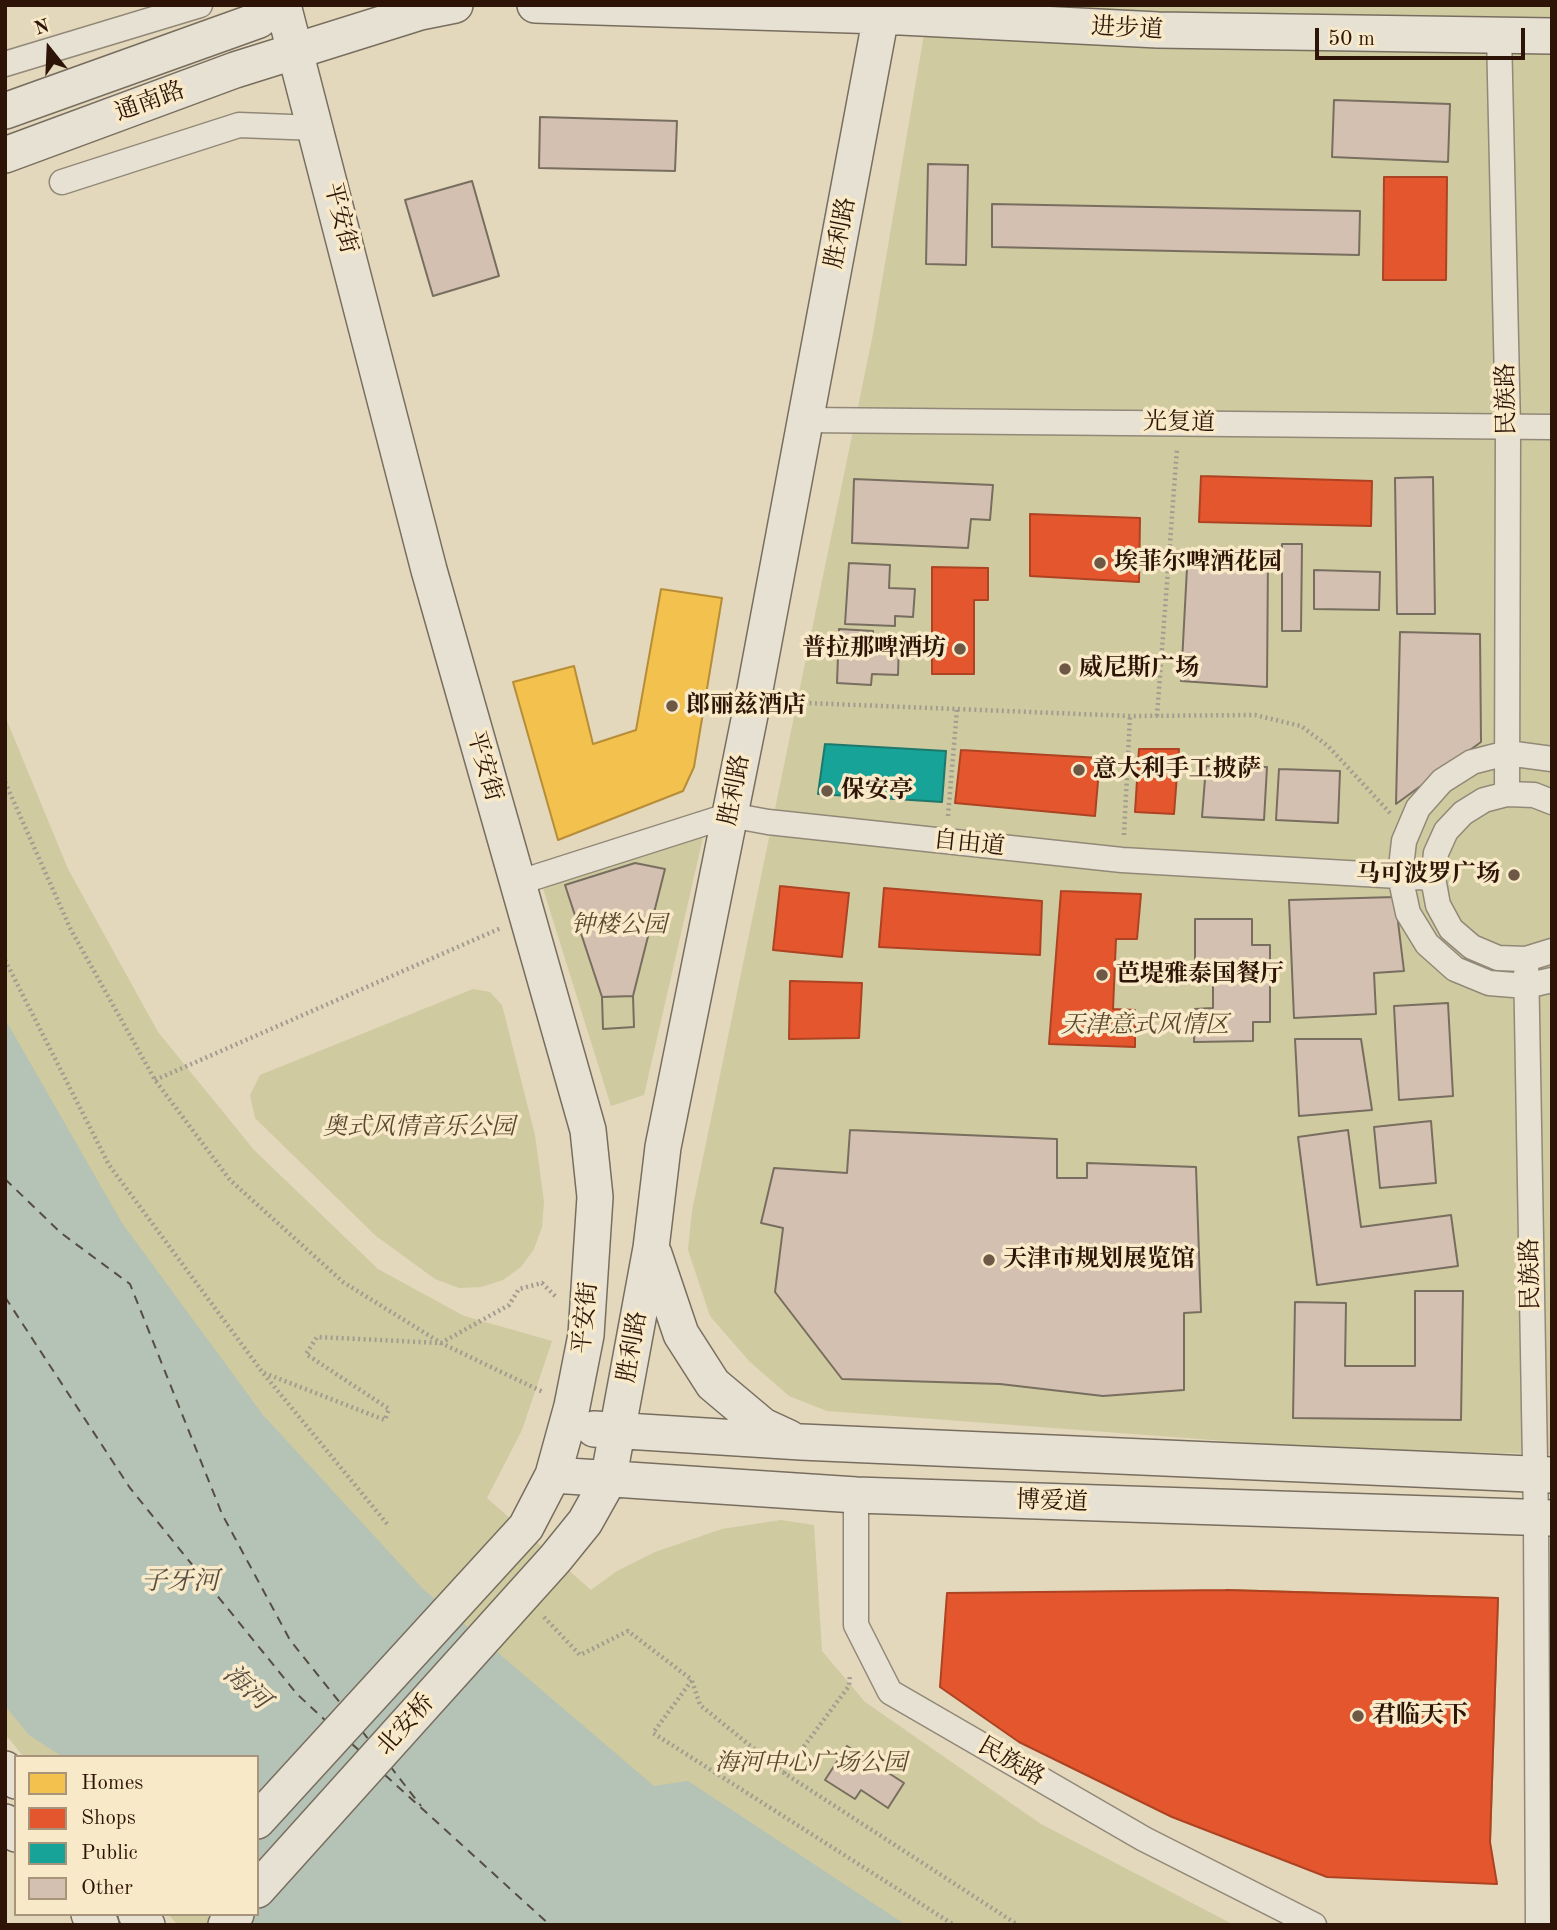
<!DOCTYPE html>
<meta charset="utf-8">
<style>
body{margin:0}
#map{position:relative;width:1557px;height:1930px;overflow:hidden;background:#e3d7bc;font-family:"Old Standard TT",serif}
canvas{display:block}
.frame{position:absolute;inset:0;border:7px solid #2e1406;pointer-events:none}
.legend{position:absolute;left:14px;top:1755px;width:245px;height:161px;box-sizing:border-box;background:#f8e9c8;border:2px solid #a7947a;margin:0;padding:9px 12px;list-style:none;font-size:21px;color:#2e1406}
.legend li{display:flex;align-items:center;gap:14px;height:35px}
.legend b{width:35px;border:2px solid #a7947a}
.north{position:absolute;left:14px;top:14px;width:70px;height:70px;-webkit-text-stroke:5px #f8e9c8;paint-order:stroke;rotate:342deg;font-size:19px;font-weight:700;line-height:28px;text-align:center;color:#2e1406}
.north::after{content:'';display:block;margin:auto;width:24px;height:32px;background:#2e1406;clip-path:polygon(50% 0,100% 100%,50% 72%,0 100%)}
.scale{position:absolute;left:1315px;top:28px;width:210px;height:32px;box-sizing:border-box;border:4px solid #2e1406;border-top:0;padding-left:9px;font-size:21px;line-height:24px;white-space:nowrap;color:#2e1406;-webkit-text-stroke:5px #f8e9c8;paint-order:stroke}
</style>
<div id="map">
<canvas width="1557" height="1930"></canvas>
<div class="frame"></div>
<ul class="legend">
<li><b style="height:19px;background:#f2c14e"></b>Homes</li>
<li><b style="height:19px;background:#e4572e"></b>Shops</li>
<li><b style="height:19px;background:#17a398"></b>Public</li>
<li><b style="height:19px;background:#d3c0b0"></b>Other</li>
</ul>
<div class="north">N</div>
<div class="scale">50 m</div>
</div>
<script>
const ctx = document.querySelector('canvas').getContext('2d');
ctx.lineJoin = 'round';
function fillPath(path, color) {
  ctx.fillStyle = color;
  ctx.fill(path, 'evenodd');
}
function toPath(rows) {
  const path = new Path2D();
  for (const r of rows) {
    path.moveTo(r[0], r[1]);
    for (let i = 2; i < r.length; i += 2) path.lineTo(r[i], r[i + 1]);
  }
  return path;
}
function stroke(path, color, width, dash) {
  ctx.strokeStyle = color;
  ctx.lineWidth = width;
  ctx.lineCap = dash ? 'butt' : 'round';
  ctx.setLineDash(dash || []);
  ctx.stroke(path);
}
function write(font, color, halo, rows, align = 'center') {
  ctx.font = font + ' "Old Standard TT","Noto Serif SC",serif';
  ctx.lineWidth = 7;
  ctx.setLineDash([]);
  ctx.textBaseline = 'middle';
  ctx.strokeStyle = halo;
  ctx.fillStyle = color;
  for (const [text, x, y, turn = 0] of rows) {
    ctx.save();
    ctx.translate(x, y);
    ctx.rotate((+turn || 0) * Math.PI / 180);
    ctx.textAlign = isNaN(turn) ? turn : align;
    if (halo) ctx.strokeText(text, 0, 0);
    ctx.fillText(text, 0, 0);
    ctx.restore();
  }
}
fillPath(toPath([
 [929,5,1552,5,1552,1454,1333,1449,827,1411,789,1396,749,1361,710,1316,688,1250,692,1211,873,334],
 [5,716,68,869,158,1032,254,1150,378,1269,464,1316,552,1341,522,1430,487,1498,591,1590,617,1571,655,1552,722,1529,781,1520,814,1525,822,1651,865,1702,1041,1824,1234,1925,178,1925,168,1914,257,1914,257,1757,24,1757,5,1734],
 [704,833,644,1095,611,1106,542,885],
 [473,989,490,992,502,1005,535,1135,544,1202,542,1227,534,1249,521,1267,503,1280,481,1287,459,1288,435,1279,376,1236,255,1118,250,1095,260,1075]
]), '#cfca9f');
fillPath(toPath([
 [5,1019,122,1223,263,1415,422,1588,654,1786,688,1781,906,1925,244,1925,233,1914,257,1914,257,1757,63,1757,29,1735,5,1706]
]), '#b5c2b6');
const homes = toPath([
 [661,589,722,598,694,767,683,791,558,840,513,682,574,666,593,744,636,730,661,589],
 [1226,1590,1498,1598,1490,1842,1218,1834,1226,1590]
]);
fillPath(homes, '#f2c14e');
stroke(homes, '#b78d38', 2);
const shops = toPath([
 [1384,177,1447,177,1446,280,1383,280,1384,177],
 [1201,476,1372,481,1371,526,1199,522,1201,476],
 [1030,514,1140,518,1139,582,1030,576,1030,514],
 [932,567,988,568,988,600,974,600,974,674,932,674,932,567],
 [1139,749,1179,749,1174,814,1135,812,1139,749],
 [961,750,1100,758,1095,816,955,803,961,750],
 [780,886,849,893,842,957,773,950,780,886],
 [884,888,1042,901,1040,955,879,947,884,888],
 [1061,891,1141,894,1137,939,1116,939,1113,1009,1135,1010,1135,1047,1049,1044,1061,891],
 [790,981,862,983,859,1038,789,1039,790,981],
 [1226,1590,1498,1598,1490,1842,1497,1884,1327,1877,1172,1817,1019,1742,940,1687,947,1593,1226,1590]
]);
fillPath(shops, '#e4572e');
stroke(shops, '#ad4322', 2);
const public = toPath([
 [825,744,946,751,942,802,818,794,825,744]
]);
fillPath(public, '#17a398');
stroke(public, '#1e786c', 2);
stroke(toPath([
 [5,1179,61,1233,130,1284,222,1514,290,1640,341,1704],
 [5,1297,130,1488,297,1694,327,1722],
 [362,1731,369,1740],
 [352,1744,361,1752],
 [390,1766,421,1806],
 [385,1775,550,1925]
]), '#564e43', 2, [9, 7]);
const building = toPath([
 [1334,100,1450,104,1448,162,1332,157,1334,100],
 [540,117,677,121,675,171,539,168,540,117],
 [928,164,968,165,966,265,926,264,928,164],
 [472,181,499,276,433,296,405,200,472,181],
 [992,204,1360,211,1359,255,992,247,992,204],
 [1433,477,1435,614,1397,614,1395,478,1433,477],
 [854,479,993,485,990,520,971,519,968,548,852,543,854,479],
 [1282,544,1302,544,1301,631,1282,631,1282,544],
 [1188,549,1268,553,1267,687,1181,681,1188,549],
 [849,563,890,565,889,588,915,589,913,617,895,616,895,626,845,624,849,563],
 [1314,570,1380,572,1379,610,1314,609,1314,570],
 [839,629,873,631,873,641,899,642,898,675,872,674,871,685,837,683,839,629],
 [1400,632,1480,634,1481,742,1396,804,1400,632],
 [1206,766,1267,767,1264,820,1202,817,1206,766],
 [1279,769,1340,771,1338,823,1276,820,1279,769],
 [635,863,665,869,633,996,634,1027,603,1029,602,997,565,885,635,863],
 [1395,897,1404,971,1374,973,1376,1014,1294,1018,1289,900,1395,897],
 [1195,919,1252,919,1252,945,1270,945,1270,1022,1253,1022,1253,1041,1194,1042,1195,1009,1213,1008,1213,966,1195,966,1195,919],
 [633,996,634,1027,603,1029,602,997,633,996],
 [1448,1003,1453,1096,1399,1100,1394,1006,1448,1003],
 [1295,1039,1361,1039,1372,1110,1299,1116,1295,1039],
 [1431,1121,1436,1183,1380,1188,1374,1127,1431,1121],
 [850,1130,1057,1139,1057,1178,1087,1178,1087,1163,1196,1167,1201,1312,1184,1313,1184,1390,1103,1396,1000,1384,842,1379,775,1292,783,1228,761,1223,774,1168,847,1173,850,1130],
 [1348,1130,1361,1227,1451,1215,1458,1266,1317,1285,1298,1137,1348,1130],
 [1415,1291,1463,1291,1461,1420,1293,1418,1295,1302,1346,1303,1345,1366,1415,1366,1415,1291],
 [847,1746,904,1783,888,1808,861,1790,855,1799,825,1780,847,1746]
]);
fillPath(building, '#d3c0b0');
stroke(building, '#786e5f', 2);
const street = toPath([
 [1499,34,1508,427,1507,794],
 [5,64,200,5],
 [62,182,239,125,317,128],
 [806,420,1552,427],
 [1552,759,1507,753,1472,762,1442,781,1418,808,1404,841,1400,876,1408,913,1427,944,1455,969,1489,983,1526,986,1552,980],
 [1552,802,1534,795,1507,794,1484,800,1463,813,1446,831,1436,853,1433,878,1438,905,1451,929,1472,947,1498,958,1526,959,1552,951],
 [517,883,730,815,768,822,1122,860,1433,878],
 [1526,959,1536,1519,1538,1925],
 [856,1495,856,1625,890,1692,1144,1839,1314,1925]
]);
const secondary = toPath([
 [535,5,881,16,1158,30,1552,36],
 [5,111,259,20,275,5],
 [5,155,235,70,420,12,455,5],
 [654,1254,681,1334,713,1384,763,1426,789,1438],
 [594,1429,801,1442,1552,1475],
 [553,1475,856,1495,1552,1518],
 [5,1769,16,1781],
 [257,1821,526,1527,553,1475,572,1406,586,1335,595,1197,588,1130,429,570,283,5],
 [5,1822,16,1834],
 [257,1890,555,1559,585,1522,608,1481,651,1248,663,1147,753,700,883,5],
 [89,1914,101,1925],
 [136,1914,147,1925],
 [226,1925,236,1914]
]);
stroke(street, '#928877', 27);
stroke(secondary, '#786e5f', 38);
stroke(toPath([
 [782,702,1130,716,1255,715,1301,726,1328,746,1390,813],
 [1157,716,1177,449],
 [5,782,71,930,155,1080,230,1180,343,1282,441,1343,543,1392],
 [948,816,957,709],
 [1124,835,1130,716],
 [5,960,109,1165,263,1373,388,1525],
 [155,1080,501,928],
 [264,1373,385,1420,389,1409,306,1354,317,1337,441,1343,509,1305,519,1289,542,1283,556,1297],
 [544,1617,580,1655,628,1631,692,1680,653,1733,954,1925],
 [692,1681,700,1705,784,1773,1018,1925],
 [784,1773,849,1686,850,1674]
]), '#a39c91', 4.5, [2, 3.5]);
stroke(street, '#e7e1d4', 24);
stroke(secondary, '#e7e1d4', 35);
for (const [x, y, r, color] of [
 [1100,563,7,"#6d5846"],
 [960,649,7,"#6d5846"],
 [1065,669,7,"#6d5846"],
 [672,706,7,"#6d5846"],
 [1079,770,7,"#6d5846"],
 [827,791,7,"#6d5846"],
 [1514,875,7,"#6d5846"],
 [1102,975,7,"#6d5846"],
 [989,1260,7,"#6d5846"],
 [1358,1716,7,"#6d5846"]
]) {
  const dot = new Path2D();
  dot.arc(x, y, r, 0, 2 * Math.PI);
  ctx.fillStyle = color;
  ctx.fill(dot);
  stroke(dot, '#f8e9c8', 2.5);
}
write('24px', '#2e1406', '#f8e9c8', [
 ["进步道",1127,29,3],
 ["通南路",150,102,-20],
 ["平安街",340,218,76],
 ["胜利路",841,233,-79],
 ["民族路",1507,399,-91],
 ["光复道",1179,423,1],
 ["平安街",484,766,74],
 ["胜利路",735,790,-79],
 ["自由道",969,844,6],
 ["民族路",1531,1274,-91],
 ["平安街",586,1318,-84],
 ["胜利路",633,1347,-80],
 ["博爱道",1052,1502,2],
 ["北安桥",406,1725,-48],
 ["民族路",1011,1762,30]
]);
write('bold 24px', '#2e1406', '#f8e9c8', [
 ["埃菲尔啤酒花园",1114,563],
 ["普拉那啤酒坊",946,649,"right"],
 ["威尼斯广场",1079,669],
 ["郎丽兹酒店",686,706],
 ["意大利手工披萨",1093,770],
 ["保安亭",841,791],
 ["马可波罗广场",1500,875,"right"],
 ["芭堤雅泰国餐厅",1116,975],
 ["天津市规划展览馆",1003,1260],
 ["君临天下",1372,1716]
], 'left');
write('italic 24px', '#59482d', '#f8e9c8', [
 ["钟楼公园",619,926],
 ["天津意式风情区",1145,1026],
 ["奥式风情音乐公园",419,1128],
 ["海河中心广场公园",811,1764]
]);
write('italic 26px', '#564e43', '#f8e9c8', [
 ["子牙河",180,1582],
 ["海河",246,1688,42]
]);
</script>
